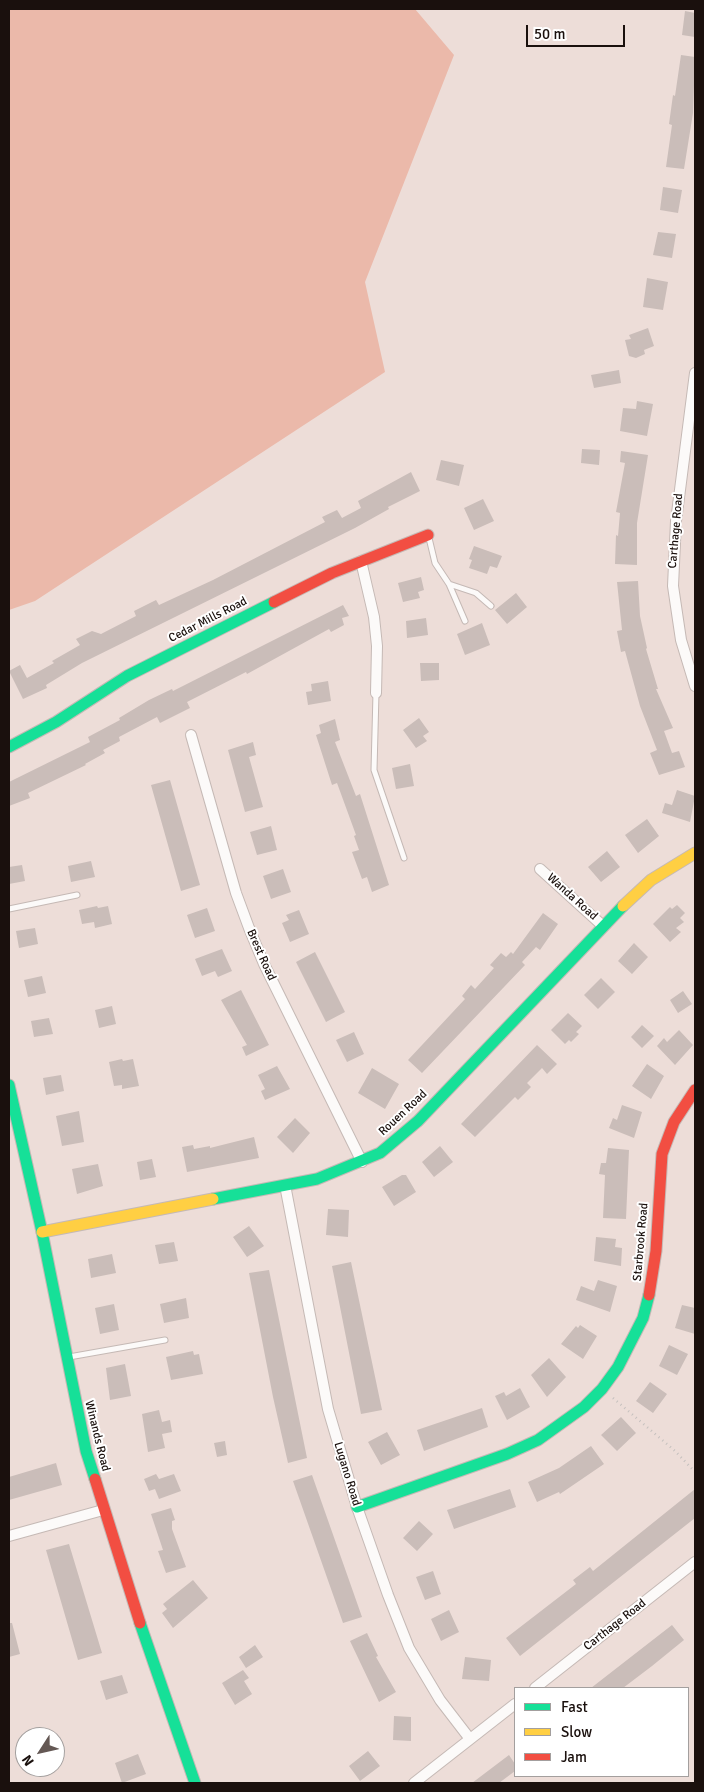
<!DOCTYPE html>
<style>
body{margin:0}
#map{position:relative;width:704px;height:1792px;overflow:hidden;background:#edddd8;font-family:Signika,sans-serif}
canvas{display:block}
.frame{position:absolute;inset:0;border:10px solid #1a100d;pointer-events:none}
.legend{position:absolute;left:514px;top:1687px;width:175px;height:90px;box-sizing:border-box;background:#fff;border:1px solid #a39f9e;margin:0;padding:6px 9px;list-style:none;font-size:15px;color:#1a100d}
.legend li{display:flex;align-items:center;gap:10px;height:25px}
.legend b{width:25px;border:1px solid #a39f9e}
.north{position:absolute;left:15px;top:1727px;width:50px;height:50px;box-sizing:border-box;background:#fff;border:1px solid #a39f9e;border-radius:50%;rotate:235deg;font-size:14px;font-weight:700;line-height:20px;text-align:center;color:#1a100d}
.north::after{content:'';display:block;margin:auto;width:18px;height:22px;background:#645854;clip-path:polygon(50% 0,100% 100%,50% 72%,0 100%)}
.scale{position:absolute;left:526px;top:25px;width:99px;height:22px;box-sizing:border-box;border:2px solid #1a100d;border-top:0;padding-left:6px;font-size:15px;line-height:18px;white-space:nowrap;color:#1a100d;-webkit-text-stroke:4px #fff;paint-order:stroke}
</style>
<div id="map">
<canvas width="704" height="1792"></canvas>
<div class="frame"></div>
<ul class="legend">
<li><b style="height:6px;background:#16e098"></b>Fast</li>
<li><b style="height:6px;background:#ffcf43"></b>Slow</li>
<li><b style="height:6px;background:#f24e42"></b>Jam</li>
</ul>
<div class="north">N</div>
<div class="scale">50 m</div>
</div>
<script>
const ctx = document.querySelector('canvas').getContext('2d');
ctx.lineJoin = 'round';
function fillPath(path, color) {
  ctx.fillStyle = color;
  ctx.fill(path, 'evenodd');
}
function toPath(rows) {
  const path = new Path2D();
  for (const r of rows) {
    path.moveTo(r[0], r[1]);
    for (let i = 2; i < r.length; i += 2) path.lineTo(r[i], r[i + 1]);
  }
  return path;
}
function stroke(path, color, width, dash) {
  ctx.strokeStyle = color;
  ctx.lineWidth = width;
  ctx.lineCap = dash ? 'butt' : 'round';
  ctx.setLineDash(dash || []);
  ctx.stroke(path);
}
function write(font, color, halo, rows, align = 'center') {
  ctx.font = font + ' Signika,sans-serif';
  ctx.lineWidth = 4;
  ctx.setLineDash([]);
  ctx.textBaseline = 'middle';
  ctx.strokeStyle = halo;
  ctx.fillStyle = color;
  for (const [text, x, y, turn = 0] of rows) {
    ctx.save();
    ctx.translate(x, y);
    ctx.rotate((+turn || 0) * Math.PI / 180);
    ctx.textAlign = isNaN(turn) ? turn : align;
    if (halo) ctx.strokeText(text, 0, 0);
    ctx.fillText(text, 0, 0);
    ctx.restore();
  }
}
fillPath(toPath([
 [9,9,415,9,454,55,365,282,385,372,35,601,9,610]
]), '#ebb9aa');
fillPath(toPath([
 [685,11,695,13,695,37,682,35],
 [681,55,695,57,693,113,684,169,666,167,672,125,669,124,673,95,675,96],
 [663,187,682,190,678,213,660,210],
 [658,232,676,234,672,258,653,255],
 [647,278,668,282,663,310,643,307],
 [648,328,654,346,644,350,645,354,636,358,629,356,625,340,631,339,629,335],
 [619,370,621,383,594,388,591,375],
 [637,401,653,404,647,436,620,431,623,408,636,409],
 [582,449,600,450,599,465,581,463],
 [621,451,648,455,637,523,637,565,615,564,616,535,618,536,620,513,616,512,625,463,620,462],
 [441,460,464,465,459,486,436,480],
 [411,472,420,491,388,507,389,509,355,528,82,663,46,685,47,688,23,699,9,671,20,665,27,678,54,663,52,661,80,645,76,639,92,631,101,634,136,616,134,611,156,600,159,605,213,580,325,522,322,517,337,510,342,518,361,508,358,501],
 [483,499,494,521,474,530,464,508],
 [474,546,502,556,497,568,490,566,487,574,469,568,472,560,469,559],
 [421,577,424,590,418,592,420,598,403,602,398,583],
 [638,581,640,616,647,648,646,649,658,689,656,689,673,728,664,731,672,753,679,751,685,767,659,775,650,753,657,750,640,706,625,651,621,652,617,631,622,630,617,582],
 [516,593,527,607,507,624,495,610],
 [343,605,349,616,342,618,344,625,331,632,329,629,247,674,246,672,187,702,190,708,160,723,157,717,119,737,120,741,103,750,105,753,85,764,86,765,28,793,30,798,9,806,9,782,90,742,88,737,120,720,119,718,149,700,172,689,173,691],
 [426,618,428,635,407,638,406,621],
 [482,623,490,645,465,655,457,634],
 [420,663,439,663,439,680,421,681],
 [328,681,331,701,308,705,306,692,312,691,311,684],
 [419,718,429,732,423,736,427,741,416,748,403,730],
 [335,719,340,740,335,742,356,796,360,794,389,885,372,892,367,877,362,879,352,852,359,850,354,836,356,835,337,783,332,785,316,735,321,733,319,725],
 [253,742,256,755,249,757,263,807,245,812,228,750],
 [410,764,414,786,396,789,392,768],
 [170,780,200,885,181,891,151,785],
 [677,790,695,796,690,822,662,813,665,803,672,805],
 [647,819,659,836,638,853,625,835],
 [271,826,277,850,257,855,250,832],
 [607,851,620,867,601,882,588,867],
 [91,861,95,877,71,882,68,866],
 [22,865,25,881,9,884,9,867],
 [283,869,291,892,271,899,263,876],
 [677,905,685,913,680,918,684,922,676,928,681,932,670,942,653,924,670,907,672,909],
 [97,906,98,908,108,906,112,924,95,928,94,922,82,924,79,910],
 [207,908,215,931,195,938,187,915],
 [299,910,309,934,290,942,282,923,289,920,286,915],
 [543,913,558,924,540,950,536,947,522,962,525,965,422,1073,408,1060,465,999,462,996,471,985,475,989,494,968,490,965,501,953,506,957,511,952,513,954],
 [35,928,38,944,19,948,16,931],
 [634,943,648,957,632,974,618,961],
 [222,949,232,971,218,977,215,971,202,976,195,959],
 [315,952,345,1012,326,1022,296,962],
 [42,976,46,993,28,997,24,980],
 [601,978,615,992,598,1009,584,995],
 [241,990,269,1045,246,1056,242,1047,247,1045,221,1000],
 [683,991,692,1004,678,1013,670,1000],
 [112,1006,116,1024,99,1028,95,1010],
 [568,1013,582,1026,576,1032,579,1034,571,1042,569,1040,565,1044,551,1030],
 [49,1018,53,1034,34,1037,31,1021],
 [642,1025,654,1036,642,1048,631,1037],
 [679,1030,693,1045,675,1065,657,1046,664,1038,667,1042],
 [354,1032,364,1054,347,1062,336,1040],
 [537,1045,557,1064,547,1074,542,1068,527,1083,531,1087,518,1100,515,1097,475,1137,461,1124],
 [122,1059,123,1061,133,1059,139,1086,122,1089,122,1085,114,1086,109,1062],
 [647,1064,664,1076,651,1099,632,1086],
 [277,1066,290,1089,265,1100,261,1091,265,1089,258,1075],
 [372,1068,399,1084,385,1109,358,1093],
 [61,1075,64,1091,46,1095,43,1078],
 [622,1105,642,1112,634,1138,609,1128,613,1118,617,1120],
 [79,1111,84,1142,62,1146,56,1116],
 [295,1118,310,1133,293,1153,277,1137],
 [254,1137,259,1158,187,1172,182,1147,193,1145,194,1149,210,1146,210,1148],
 [440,1146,453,1162,434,1177,422,1162],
 [608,1148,629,1150,626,1219,603,1218,605,1175,599,1174,601,1163,606,1163],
 [152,1159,156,1177,140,1180,137,1162],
 [98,1164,103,1186,77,1194,72,1169],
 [402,1175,406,1175,416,1192,394,1206,382,1187],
 [328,1209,349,1210,348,1237,326,1235],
 [249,1226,264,1246,247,1257,233,1237],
 [596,1237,616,1239,615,1247,622,1248,621,1266,594,1261],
 [174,1242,178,1261,159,1264,155,1245],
 [112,1254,116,1273,91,1278,88,1259],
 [351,1262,382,1410,361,1414,332,1266],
 [269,1270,307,1458,288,1463,273,1397,249,1273],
 [598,1280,617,1286,610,1312,576,1300,581,1286,594,1291],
 [186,1298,189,1318,164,1323,160,1304],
 [114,1304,119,1330,100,1334,95,1308],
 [682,1305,695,1308,695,1334,675,1328],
 [580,1325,597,1336,583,1359,561,1344,576,1326,578,1328],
 [669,1345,688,1354,677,1375,659,1366],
 [193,1351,194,1355,199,1354,203,1374,171,1380,166,1357],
 [549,1358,566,1377,547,1397,531,1375],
 [125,1364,131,1396,110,1400,106,1368],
 [650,1382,667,1394,653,1413,636,1401],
 [520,1388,530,1407,507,1420,495,1396,504,1392,506,1396],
 [482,1408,488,1427,424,1451,417,1430],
 [159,1410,162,1422,170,1420,172,1432,162,1434,165,1448,148,1452,142,1414],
 [621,1417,636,1433,617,1451,601,1435],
 [387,1432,400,1455,381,1465,368,1442],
 [225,1441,227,1455,217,1457,214,1443],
 [591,1446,604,1464,560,1494,559,1492,537,1502,528,1482,559,1468],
 [56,1463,62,1485,9,1500,9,1477],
 [156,1474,159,1479,174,1474,181,1491,159,1499,155,1489,149,1491,144,1479],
 [312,1475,362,1617,343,1623,293,1481],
 [510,1489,516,1507,454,1529,447,1510],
 [695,1489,695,1518,520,1656,506,1638,576,1584,573,1580,590,1567,593,1571],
 [171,1508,175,1520,172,1521,172,1529,186,1567,166,1573,158,1551,163,1550,151,1514],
 [419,1521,433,1534,417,1551,403,1538],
 [69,1544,102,1653,78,1660,46,1550],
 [433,1571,441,1594,425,1600,416,1577],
 [193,1580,208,1598,173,1628,162,1613,167,1609,163,1604],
 [449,1610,459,1632,441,1641,431,1619],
 [9,1623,12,1623,20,1654,9,1657],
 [672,1625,684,1640,652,1666,623,1688,591,1688],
 [367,1633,378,1656,376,1657,396,1692,379,1702,350,1641],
 [255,1645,263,1657,246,1668,239,1657],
 [465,1657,491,1660,489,1681,462,1679],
 [243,1670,249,1678,244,1681,252,1694,235,1705,222,1683],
 [122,1675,128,1693,106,1700,100,1681],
 [394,1716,411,1717,411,1741,393,1740],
 [368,1751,380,1766,360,1781,349,1766],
 [138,1754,146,1774,122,1783,115,1763],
 [509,1755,515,1764,515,1771,499,1783,472,1783]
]), '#cabdb9');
const lane = toPath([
 [429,538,435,563,449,584,476,593,491,606],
 [449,584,465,621],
 [376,693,374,770,404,858],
 [9,909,77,895],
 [69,1357,165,1340]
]);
const street = toPath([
 [695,373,676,521,673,586,681,640,695,686],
 [361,561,374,617,377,646,376,693],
 [191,735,236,893,249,928,264,964,362,1162],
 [540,869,603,926],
 [285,1185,328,1409,357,1507,388,1595,409,1648,440,1700,470,1739],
 [9,1536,103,1510],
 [535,1688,695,1562],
 [414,1783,515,1704]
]);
const fast = toPath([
 [9,747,56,722,127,676,274,602],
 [9,1085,42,1232,86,1451,95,1479],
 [213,1199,317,1179,380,1153,418,1121,623,906],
 [357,1507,507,1454,538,1440,584,1407,602,1389,618,1367,643,1318,649,1295],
 [140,1623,195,1783]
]);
const slow = toPath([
 [623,906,651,880,695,853],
 [42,1232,213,1199]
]);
const jam = toPath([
 [274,602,332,573,428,535],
 [649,1295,656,1251,662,1154,674,1122,695,1090],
 [95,1479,140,1623]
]);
stroke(lane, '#c5b9b5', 7);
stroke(street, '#c5b9b5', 12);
stroke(fast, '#c5b9b5', 13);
stroke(slow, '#c5b9b5', 13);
stroke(jam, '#c5b9b5', 13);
stroke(toPath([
 [613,1398,675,1451,695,1472]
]), '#c5c0be', 2.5, [1, 4]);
stroke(lane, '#fcfaf9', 5);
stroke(street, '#fcfaf9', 10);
stroke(fast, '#16e098', 11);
stroke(slow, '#ffcf43', 11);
stroke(jam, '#f24e42', 11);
write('12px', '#1a100d', '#fff', [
 ["Carthage Road",676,531,-85],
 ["Cedar Mills Road",208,620,-27],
 ["Wanda Road",572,897,42],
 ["Brest Road",261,955,66],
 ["Rouen Road",403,1113,-43],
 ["Starbrook Road",641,1242,-85],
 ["Winands Road",97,1436,76],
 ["Lugano Road",347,1474,73],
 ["Carthage Road",615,1625,-38]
]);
</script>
